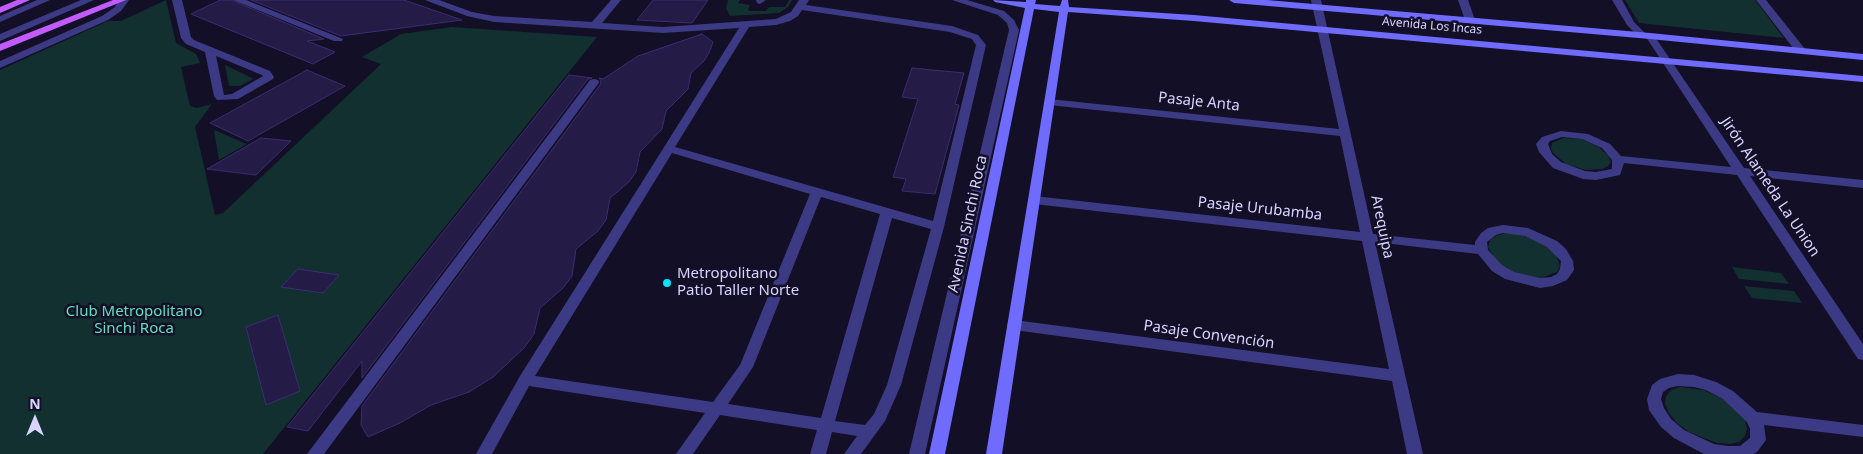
<!DOCTYPE html>
<meta charset="utf-8">
<style>
body{margin:0}
#map{position:relative;width:1863px;height:454px;overflow:hidden;background:#130f26;font-family:"Noto Sans",sans-serif}
canvas{display:block}
.north{position:absolute;left:10px;top:394px;width:50px;height:50px;-webkit-text-stroke:4px #130f26;paint-order:stroke;rotate:0deg;font-size:14px;font-weight:700;line-height:20px;text-align:center;color:#d9d4ff}
.north::after{content:'';display:block;margin:auto;width:18px;height:22px;background:#d9d4ff;clip-path:polygon(50% 0,100% 100%,50% 72%,0 100%)}
</style>
<div id="map">
<canvas width="1863" height="454"></canvas>
<div class="north">N</div>
</div>
<script>
const ctx = document.querySelector('canvas').getContext('2d');
ctx.lineJoin = 'round';
function fillPath(path, color) {
  ctx.fillStyle = color;
  ctx.fill(path, 'evenodd');
}
function toPath(rows) {
  const path = new Path2D();
  for (const r of rows) {
    path.moveTo(r[0], r[1]);
    for (let i = 2; i < r.length; i += 2) path.lineTo(r[i], r[i + 1]);
  }
  return path;
}
function stroke(path, color, width, dash) {
  ctx.strokeStyle = color;
  ctx.lineWidth = width;
  ctx.lineCap = dash ? 'butt' : 'round';
  ctx.setLineDash(dash || []);
  ctx.stroke(path);
}
function write(font, color, halo, rows, align = 'center') {
  ctx.font = font + ' "Noto Sans",sans-serif';
  ctx.lineWidth = 5;
  ctx.setLineDash([]);
  ctx.textBaseline = 'middle';
  ctx.strokeStyle = halo;
  ctx.fillStyle = color;
  for (const [text, x, y, turn = 0] of rows) {
    ctx.save();
    ctx.translate(x, y);
    ctx.rotate((+turn || 0) * Math.PI / 180);
    ctx.textAlign = isNaN(turn) ? turn : align;
    if (halo) ctx.strokeText(text, 0, 0);
    ctx.fillText(text, 0, 0);
    ctx.restore();
  }
}
fillPath(toPath([
 [166,0,176,43,196,54,200,63,181,67,190,106,197,108,212,104,195,127,215,215,223,213,381,64,362,57,401,34,452,27,597,37,263,454,0,454,0,70,108,21,121,21],
 [728,0,740,0,738,3,750,5,748,9,749,11,766,11,769,7,785,7,789,0,792,0,788,7,779,13,730,16,726,8],
 [1625,0,1755,0,1784,38,1639,23],
 [225,65,252,78,253,79,240,86,229,86],
 [214,130,247,144,219,160],
 [1563,138,1581,139,1599,147,1609,157,1611,162,1608,166,1603,169,1586,170,1566,164,1553,153,1551,148,1552,143],
 [1505,233,1515,233,1537,240,1555,252,1560,266,1557,272,1541,278,1530,277,1517,274,1497,262,1488,247,1490,240,1496,236],
 [1732,267,1781,273,1789,284,1739,279],
 [1744,286,1794,291,1802,303,1752,298],
 [1680,387,1704,390,1729,402,1745,420,1747,429,1745,436,1739,442,1730,444,1717,443,1689,432,1677,423,1669,413,1665,404,1666,396,1671,390]
]), '#12302f');
const building = toPath([
 [220,0,231,0,324,39,307,41,335,52,313,64,191,14,220,0],
 [251,0,404,0,462,20,341,36,251,0],
 [653,0,708,0,692,23,637,20,653,0],
 [702,34,713,42,709,53,704,61,691,73,688,89,666,111,662,129,640,152,636,172,629,182,610,198,606,220,598,231,576,249,572,276,563,288,540,308,534,334,524,348,493,377,469,392,431,405,400,423,368,437,361,425,362,406,600,85,601,81,599,78,603,79,638,56,702,34],
 [912,68,964,73,955,104,959,105,935,194,902,191,906,179,893,177,918,99,902,97,912,68],
 [307,70,345,86,248,141,210,123,307,70],
 [569,75,592,78,588,79,362,378,362,361,308,431,287,427,569,75],
 [261,138,291,141,256,175,207,169,261,138],
 [298,269,339,275,323,293,281,287,298,269],
 [278,315,300,391,266,405,246,327,278,315]
]);
fillPath(building, '#241b47');
stroke(building, '#3b2d73', 1);
fillPath(toPath([
 [37,0,50,0,0,22,0,16,37,0],
 [81,0,94,0,0,41,0,34,81,0],
 [172,0,182,0,191,37,194,40,270,71,274,77,273,79,238,99,217,100,214,96,205,52,186,44,181,38,172,0],
 [216,56,262,75,263,76,232,94,224,95,216,56],
 [233,0,246,0,343,39,342,41,334,41,233,0],
 [425,0,439,0,472,12,494,16,592,22,611,0,621,0,602,23,663,27,776,19,791,12,799,0,809,0,806,5,952,26,978,35,986,45,944,227,901,385,885,421,861,454,844,454,857,436,832,432,826,454,810,454,817,430,720,415,693,454,676,454,705,413,529,386,492,454,476,454,520,376,739,28,663,33,494,22,467,16,425,0],
 [802,10,950,32,972,39,976,45,933,221,675,147,749,27,776,25,790,21,798,16,802,10],
 [672,153,810,194,740,365,713,402,535,376,672,153],
 [821,197,880,214,821,418,728,404,753,367,821,197],
 [892,218,931,229,887,385,874,414,865,425,835,421,892,218],
 [756,0,766,0,760,4,757,3,756,0],
 [952,0,967,0,1004,11,1014,20,1019,30,925,454,909,454,1009,30,1007,23,998,15,952,0],
 [594,79,598,80,599,82,598,84,324,454,307,454,590,80,594,79]
]), '#3d3a85');
fillPath(toPath([
 [119,0,129,0,121,11,108,20,0,68,0,61,102,16,115,7,119,0],
 [1311,0,1321,0,1373,234,1475,245,1475,242,1481,233,1488,228,1503,225,1528,228,1557,241,1566,249,1573,261,1574,270,1567,280,1553,286,1540,288,1505,279,1492,271,1478,254,1375,242,1423,454,1407,454,1392,381,1014,330,1009,329,1007,325,1009,321,1014,320,1389,369,1362,241,1034,204,1028,200,1034,196,1360,232,1340,136,1049,105,1044,102,1049,99,1339,129,1311,0],
 [1503,233,1525,236,1547,247,1561,261,1560,269,1557,274,1551,277,1540,278,1514,272,1502,265,1488,250,1487,242,1496,235,1503,233],
 [1458,0,1468,0,1475,20,1473,22,1470,23,1465,20,1458,0],
 [1612,0,1622,0,1634,22,1646,34,1653,34,1744,168,1863,180,1863,188,1750,176,1863,344,1863,360,1858,359,1737,175,1624,163,1620,175,1596,180,1583,179,1553,168,1539,152,1536,144,1542,137,1561,131,1588,134,1610,144,1621,156,1731,167,1646,37,1639,37,1627,25,1612,0],
 [1562,137,1582,139,1602,148,1612,160,1612,169,1596,172,1585,171,1561,162,1552,154,1548,144,1550,141,1562,137],
 [1756,0,1766,0,1805,49,1805,53,1797,53,1756,0],
 [1678,374,1694,375,1716,382,1733,391,1757,412,1863,425,1863,437,1764,425,1766,440,1757,452,1753,454,1704,454,1674,438,1661,427,1649,410,1647,399,1652,385,1660,379,1678,374],
 [1678,386,1694,387,1706,390,1723,399,1747,422,1750,429,1750,438,1740,446,1728,446,1714,444,1684,430,1671,419,1664,408,1661,399,1663,392,1669,388,1678,386]
]), '#3d3a85');
fillPath(toPath([
 [993,0,1026,2,1026,0,1036,0,1035,4,1060,6,1062,0,1068,0,1069,7,1194,15,1863,76,1863,82,1194,21,1068,12,1002,454,986,454,1059,12,1034,9,945,454,929,454,1025,8,995,2,993,0],
 [1229,0,1267,0,1650,33,1863,54,1863,60,1650,39,1234,3,1229,0]
]), '#6f6bff');
fillPath(toPath([
 [17,0,30,0,0,13,0,7,17,0],
 [113,0,126,0,0,51,0,44,113,0]
]), '#c25bff');
for (const [x, y, r, color] of [
 [667,283,5,"#00e5ff"]
]) {
  const dot = new Path2D();
  dot.arc(x, y, r, 0, 2 * Math.PI);
  ctx.fillStyle = color;
  ctx.fill(dot);
  stroke(dot, '#130f26', 2);
}
write('12px', '#d9d4ff', '#130f26', [
 ["Avenida Los Incas",1432,26,5]
]);
write('15px', '#d9d4ff', '#130f26', [
 ["Pasaje Anta",1199,102,6],
 ["Jirón Alameda La Union",1770,187,56],
 ["Pasaje Urubamba",1260,209,6],
 ["Avenida Sinchi Roca",968,224,-78],
 ["Arequipa",1382,227,78],
 ["Pasaje Convención",1209,335,8]
]);
write('15px', '#d9d4ff', '#130f26', [
 ["Metropolitano",677,274],
 ["Patio Taller Norte",677,291]
], 'left');
write('15px', '#5fe0c0', '#130f26', [
 ["Club Metropolitano",134,312],
 ["Sinchi Roca",134,329]
]);
</script>
